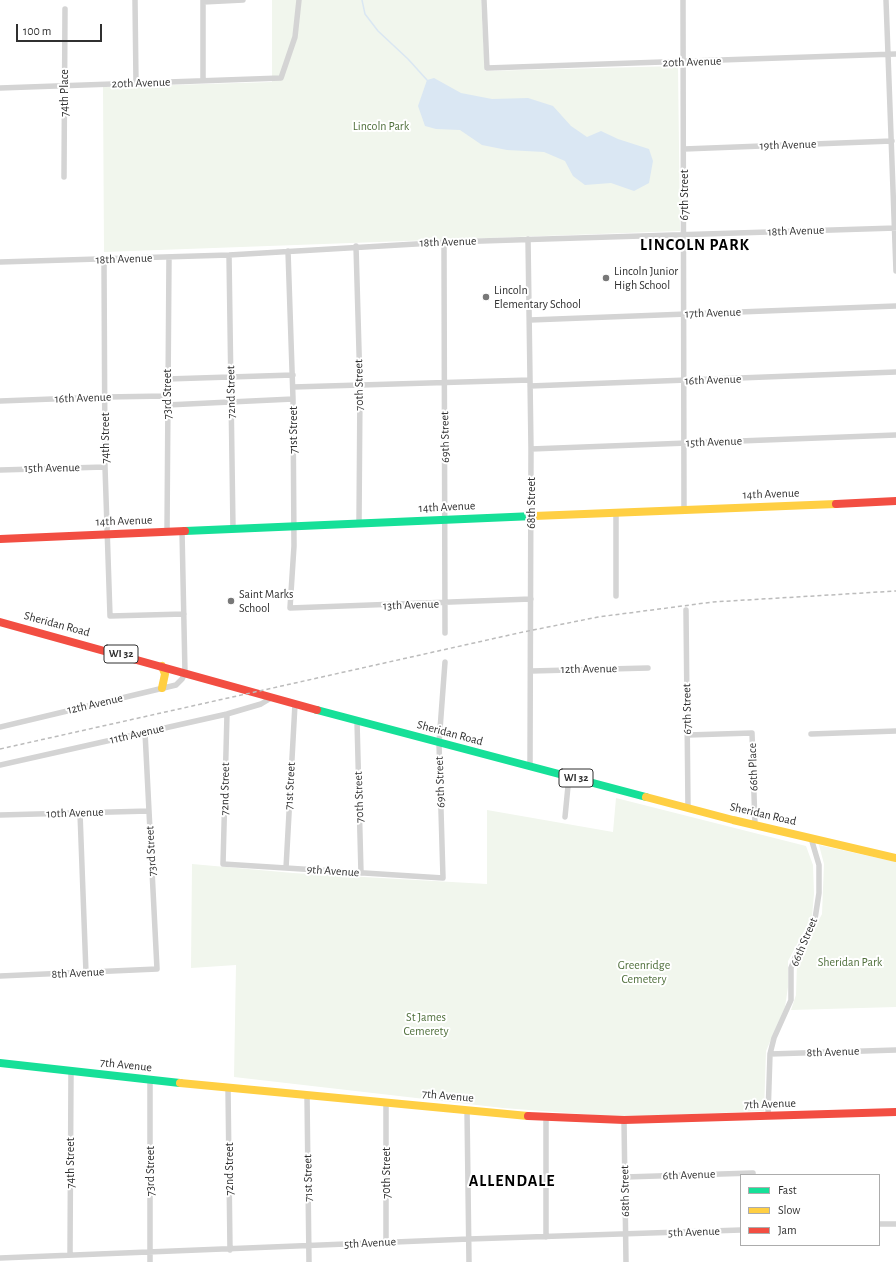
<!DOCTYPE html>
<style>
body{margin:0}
#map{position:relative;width:896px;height:1262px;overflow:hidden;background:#fff;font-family:"Alegreya Sans",sans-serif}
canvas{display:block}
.legend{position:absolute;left:740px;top:1174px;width:140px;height:72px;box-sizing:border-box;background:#fff;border:1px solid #acacac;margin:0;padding:5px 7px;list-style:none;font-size:12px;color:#303030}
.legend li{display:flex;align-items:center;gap:8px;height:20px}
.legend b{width:20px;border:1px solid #acacac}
.scale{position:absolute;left:16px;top:24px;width:86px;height:18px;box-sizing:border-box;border:2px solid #303030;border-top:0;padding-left:5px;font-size:12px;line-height:14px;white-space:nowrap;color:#303030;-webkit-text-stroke:3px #fff;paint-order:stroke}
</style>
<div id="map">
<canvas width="896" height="1262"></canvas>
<ul class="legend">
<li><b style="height:5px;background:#16e098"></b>Fast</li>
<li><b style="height:5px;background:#ffcf43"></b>Slow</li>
<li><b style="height:5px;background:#f24e42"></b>Jam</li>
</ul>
<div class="scale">100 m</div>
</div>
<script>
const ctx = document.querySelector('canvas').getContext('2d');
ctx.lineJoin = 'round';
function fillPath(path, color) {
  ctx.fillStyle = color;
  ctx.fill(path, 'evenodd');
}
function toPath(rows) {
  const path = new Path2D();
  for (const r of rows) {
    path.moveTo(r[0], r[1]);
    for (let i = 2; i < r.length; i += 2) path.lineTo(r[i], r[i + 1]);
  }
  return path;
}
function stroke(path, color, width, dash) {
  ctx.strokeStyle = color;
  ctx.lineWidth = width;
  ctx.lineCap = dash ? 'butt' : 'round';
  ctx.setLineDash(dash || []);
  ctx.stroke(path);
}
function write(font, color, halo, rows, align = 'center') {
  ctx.font = font + ' "Alegreya Sans",sans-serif';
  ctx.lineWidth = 4;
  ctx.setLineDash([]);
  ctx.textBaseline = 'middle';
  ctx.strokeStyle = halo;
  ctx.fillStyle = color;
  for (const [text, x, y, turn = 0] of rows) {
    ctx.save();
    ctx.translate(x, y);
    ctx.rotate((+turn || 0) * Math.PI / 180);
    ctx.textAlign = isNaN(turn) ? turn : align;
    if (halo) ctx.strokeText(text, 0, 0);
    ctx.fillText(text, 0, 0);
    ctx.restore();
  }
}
fillPath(toPath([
 [272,0,481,0,485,71,678,66,680,231,104,252,103,87,272,82],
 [616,798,806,846,813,865,814,894,812,916,788,961,788,987,785,1007,766,1051,764,1111,621,1117,503,1108,234,1077,236,965,191,968,192,864,293,873,487,884,487,810,613,832],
 [819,845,896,862,896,1007,791,1010,796,995,797,962,822,914,824,864]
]), '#f1f6ed');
fillPath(toPath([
 [434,78,461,93,492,99,528,98,553,106,571,126,587,137,601,131,618,139,649,149,653,161,649,183,634,191,611,183,585,185,573,176,565,161,544,152,507,150,482,145,460,130,436,129,425,126,418,106,427,80]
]), '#dae7f3');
stroke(toPath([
 [362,0,365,14,378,31,408,59,427,80]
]), '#dae7f3', 1.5);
stroke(toPath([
 [135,0,136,83],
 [203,0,203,80],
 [484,0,487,68,896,54],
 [683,0,684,510],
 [886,0,896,271],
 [203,2,243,0],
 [0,88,281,78,295,37,299,0],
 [684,149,892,141],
 [64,177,65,9],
 [528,239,531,449,530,767],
 [444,242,445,633],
 [356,246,360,386,359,524],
 [288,251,293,399,294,546,290,608,531,599],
 [229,255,233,529],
 [104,260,105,467,110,616,184,614],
 [0,262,229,255,450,242,896,228],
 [530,320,896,306],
 [167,379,293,375],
 [530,386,896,372],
 [293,387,530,380],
 [0,401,105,397,167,396],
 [167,405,293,399],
 [531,449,896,435],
 [0,470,105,467],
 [616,514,616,596],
 [167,532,169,257],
 [686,610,688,808],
 [531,671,648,668],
 [227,714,223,864,443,878,439,743,445,662],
 [357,721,361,873],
 [0,727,176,685,182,679,185,673,182,531],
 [811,734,896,731],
 [688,735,752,733,755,825],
 [0,765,227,714,261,704,271,698],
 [80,813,86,973],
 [0,815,149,811],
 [565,817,569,776],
 [286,868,295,704],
 [0,976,157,969,145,732],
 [770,1054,896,1050],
 [228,1088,230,1250],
 [307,1095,309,1262],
 [467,1110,469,1262],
 [768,1116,770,1054,774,1038,791,1000,791,968,796,955,815,919,819,893,819,865,811,838],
 [546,1118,546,1237],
 [624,1120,626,1262],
 [625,1177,753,1173,753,1175],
 [879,1224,896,1224],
 [386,1243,386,1103],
 [70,1255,71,1072],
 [0,1258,469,1239,741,1230],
 [150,1262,150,1080]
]), '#d4d4d4', 5.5);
stroke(toPath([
 [185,531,534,516],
 [317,710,646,797],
 [0,1063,180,1083]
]), '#16e098', 8);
stroke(toPath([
 [534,516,836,504],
 [162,666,165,674,162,688],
 [646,797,733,820,896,858],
 [180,1083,528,1116]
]), '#ffcf43', 8);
stroke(toPath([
 [836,504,896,501],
 [0,539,185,531],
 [0,622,317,710],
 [528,1116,624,1120,896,1112]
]), '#f24e42', 8);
stroke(toPath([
 [0,749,523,632,598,617,713,602,896,591]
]), '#bcbcbc', 1.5, [4, 3]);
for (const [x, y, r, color] of [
 [606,278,4,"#787878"],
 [486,297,4,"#787878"],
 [231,601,4,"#787878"]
]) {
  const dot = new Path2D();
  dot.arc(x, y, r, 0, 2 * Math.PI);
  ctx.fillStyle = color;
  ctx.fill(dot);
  stroke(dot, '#fff', 1.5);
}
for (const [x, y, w] of [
 [121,654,34],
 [576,778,34]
]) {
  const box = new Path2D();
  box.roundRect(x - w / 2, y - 9, w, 18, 3);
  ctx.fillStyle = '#fff';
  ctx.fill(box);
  stroke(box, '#303030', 1);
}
write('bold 11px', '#303030', null, [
 ["WI 32",121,654],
 ["WI 32",576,778]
]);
write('12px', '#303030', '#fff', [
 ["20th Avenue",692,62,-2],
 ["20th Avenue",141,83,-2],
 ["74th Place",64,93,-90],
 ["19th Avenue",788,145,-2],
 ["67th Street",684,195,-90],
 ["18th Avenue",796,231,-2],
 ["18th Avenue",448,242,-2],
 ["18th Avenue",124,259,-2],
 ["17th Avenue",713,313,-2],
 ["16th Avenue",713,380,-2],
 ["70th Street",359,385,-91],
 ["72nd Street",231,392,-91],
 ["73rd Street",167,394,-90],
 ["16th Avenue",83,398,-2],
 ["71st Street",293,430,-90],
 ["69th Street",445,437,-91],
 ["74th Street",105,438,-90],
 ["15th Avenue",714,442,-2],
 ["15th Avenue",52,468,-1],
 ["14th Avenue",771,494,-2],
 ["68th Street",531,503,-90],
 ["14th Avenue",447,507,-3],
 ["14th Avenue",124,521,-2],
 ["13th Avenue",411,605,-2],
 ["Sheridan Road",57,624,15],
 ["12th Avenue",589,669,-1],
 ["12th Avenue",95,704,-13],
 ["67th Street",687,709,-91],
 ["Sheridan Road",450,733,15],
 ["11th Avenue",137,734,-13],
 ["66th Place",753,767,-92],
 ["69th Street",440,782,-92],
 ["71st Street",290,786,-87],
 ["72nd Street",225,789,-89],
 ["70th Street",359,797,-92],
 ["10th Avenue",75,813,-2],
 ["Sheridan Road",763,814,13],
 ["73rd Street",151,851,-93],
 ["9th Avenue",333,871,4],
 ["66th Street",804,942,-67],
 ["8th Avenue",78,973,-3],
 ["8th Avenue",833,1052,-2],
 ["7th Avenue",126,1065,6],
 ["7th Avenue",448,1096,5],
 ["7th Avenue",770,1104,-2],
 ["74th Street",70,1163,-90],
 ["72nd Street",229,1169,-90],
 ["73rd Street",150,1171,-90],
 ["70th Street",386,1173,-90],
 ["6th Avenue",689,1175,-2],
 ["71st Street",308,1178,-91],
 ["68th Street",625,1191,-91],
 ["5th Avenue",694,1232,-2],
 ["5th Avenue",370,1243,-3]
]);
write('12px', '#4f6f3b', '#fff', [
 ["Lincoln Park",381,126],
 ["Sheridan Park",850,962],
 ["Greenridge",644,965],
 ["Cemetery",644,979],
 ["St James",426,1017],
 ["Cemerety",426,1031]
]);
write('12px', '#303030', '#fff', [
 ["Lincoln Junior",614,271],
 ["High School",614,285],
 ["Lincoln",494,290],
 ["Elementary School",494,304],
 ["Saint Marks",239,594],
 ["School",239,608]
], 'left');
ctx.letterSpacing = '1px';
write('bold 16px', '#000', '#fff', [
 ["LINCOLN PARK",695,245],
 ["ALLENDALE",512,1181]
]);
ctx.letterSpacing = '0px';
</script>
